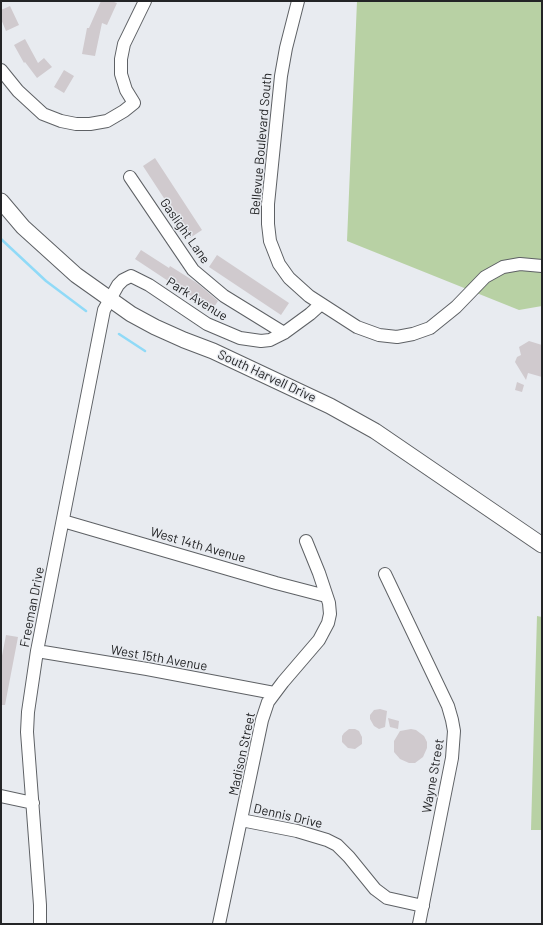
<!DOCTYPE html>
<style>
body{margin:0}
#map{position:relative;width:543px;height:925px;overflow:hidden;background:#e8ebf0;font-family:Barlow,sans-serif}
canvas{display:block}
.frame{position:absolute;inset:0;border:2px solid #232426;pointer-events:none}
</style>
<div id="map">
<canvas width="543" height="925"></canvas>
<div class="frame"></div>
</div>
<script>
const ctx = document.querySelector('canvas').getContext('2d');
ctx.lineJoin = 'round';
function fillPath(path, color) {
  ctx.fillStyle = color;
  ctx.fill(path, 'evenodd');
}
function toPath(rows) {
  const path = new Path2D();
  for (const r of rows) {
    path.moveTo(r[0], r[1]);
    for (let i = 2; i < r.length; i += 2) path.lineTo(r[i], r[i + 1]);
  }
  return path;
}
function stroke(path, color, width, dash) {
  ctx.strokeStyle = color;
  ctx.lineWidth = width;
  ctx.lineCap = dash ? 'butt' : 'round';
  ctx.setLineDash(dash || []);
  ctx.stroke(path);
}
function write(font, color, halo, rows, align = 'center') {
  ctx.font = font + ' Barlow,sans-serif';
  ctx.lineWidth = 3;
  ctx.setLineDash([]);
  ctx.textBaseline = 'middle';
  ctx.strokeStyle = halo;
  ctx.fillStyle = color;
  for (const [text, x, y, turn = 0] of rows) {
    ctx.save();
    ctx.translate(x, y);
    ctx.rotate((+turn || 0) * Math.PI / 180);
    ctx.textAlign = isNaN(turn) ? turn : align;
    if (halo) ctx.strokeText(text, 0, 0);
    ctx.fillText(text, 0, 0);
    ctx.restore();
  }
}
fillPath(toPath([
 [357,1,542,1,542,306,519,310,347,241],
 [537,616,542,617,542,830,531,830]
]), '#b8d1a4');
stroke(toPath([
 [1,239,46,281,86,311],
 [119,334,145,351]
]), '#90daf7', 2.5);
fillPath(toPath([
 [101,1,111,1,117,3,107,25,102,23,95,56,82,54,87,28,89,28],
 [10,6,19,25,6,31,1,19,1,10],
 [25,39,38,63,44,58,52,67,37,78,25,62,24,63,14,45],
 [64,70,74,76,64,93,54,87],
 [155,158,202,230,190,238,143,166],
 [141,250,169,268,170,266,197,283,218,301,212,310,135,259],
 [217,255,289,303,281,315,209,267],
 [529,341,542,345,542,377,528,373,526,380,515,362,517,357,521,355,519,347],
 [517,382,524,385,522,392,515,390],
 [6,635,18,637,5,705,1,705,1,661],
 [380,709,387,711,385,727,379,729,374,726,370,719,370,715,374,710],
 [388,718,399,721,398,729,390,727],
 [349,729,355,729,359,731,362,737,362,744,355,749,348,748,342,742,342,736,344,733],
 [411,729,416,730,424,736,427,742,427,748,423,757,415,763,409,763,400,759,394,752,394,741,400,731]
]), '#d0cace');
const minor = toPath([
 [298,1,286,48,281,76,268,204,268,224,270,241,279,264,289,278,309,296,357,327,379,335,397,337,413,334,430,328,456,307,485,277,503,267,520,264,542,266],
 [1,70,18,91,43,114,61,121,76,124,90,124,107,121,124,111,134,103,126,90,121,74,121,59,124,44,145,1],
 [130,177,193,270,224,296,284,333],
 [63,521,276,583,326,596],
 [385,574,448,706,452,720,454,731,452,758,419,924],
 [37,651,147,669,274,693],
 [1,796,33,803],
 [241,820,297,831,327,840,337,845,349,857,375,889,387,898,423,906],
 [40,924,40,905,27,732,28,712,37,651,104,310,118,285,123,280,131,276,149,285,207,324,240,338,261,341,270,340,284,333,310,314,320,305],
 [219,924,262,720,268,702,283,682,319,640,328,623,330,614,329,603,319,573,306,541]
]);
const major = toPath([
 [1,201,23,227,76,275,131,314,155,327,184,340,213,351,330,406,375,431,542,545]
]);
stroke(minor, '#5e6165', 14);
stroke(major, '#5e6165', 17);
stroke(minor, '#fff', 12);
stroke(major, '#fff', 15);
write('13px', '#232426', '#e8ebf0', [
 ["Bellevue Boulevard South",261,144,-85],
 ["Gaslight Lane",185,231,55],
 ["Park Avenue",197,299,32],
 ["South Harvell Drive",267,376,25],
 ["West 14th Avenue",198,545,16],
 ["Freeman Drive",32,607,-79],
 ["West 15th Avenue",159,658,10],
 ["Madison Street",242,754,-78],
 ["Wayne Street",433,776,-80],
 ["Dennis Drive",288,816,13]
]);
</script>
